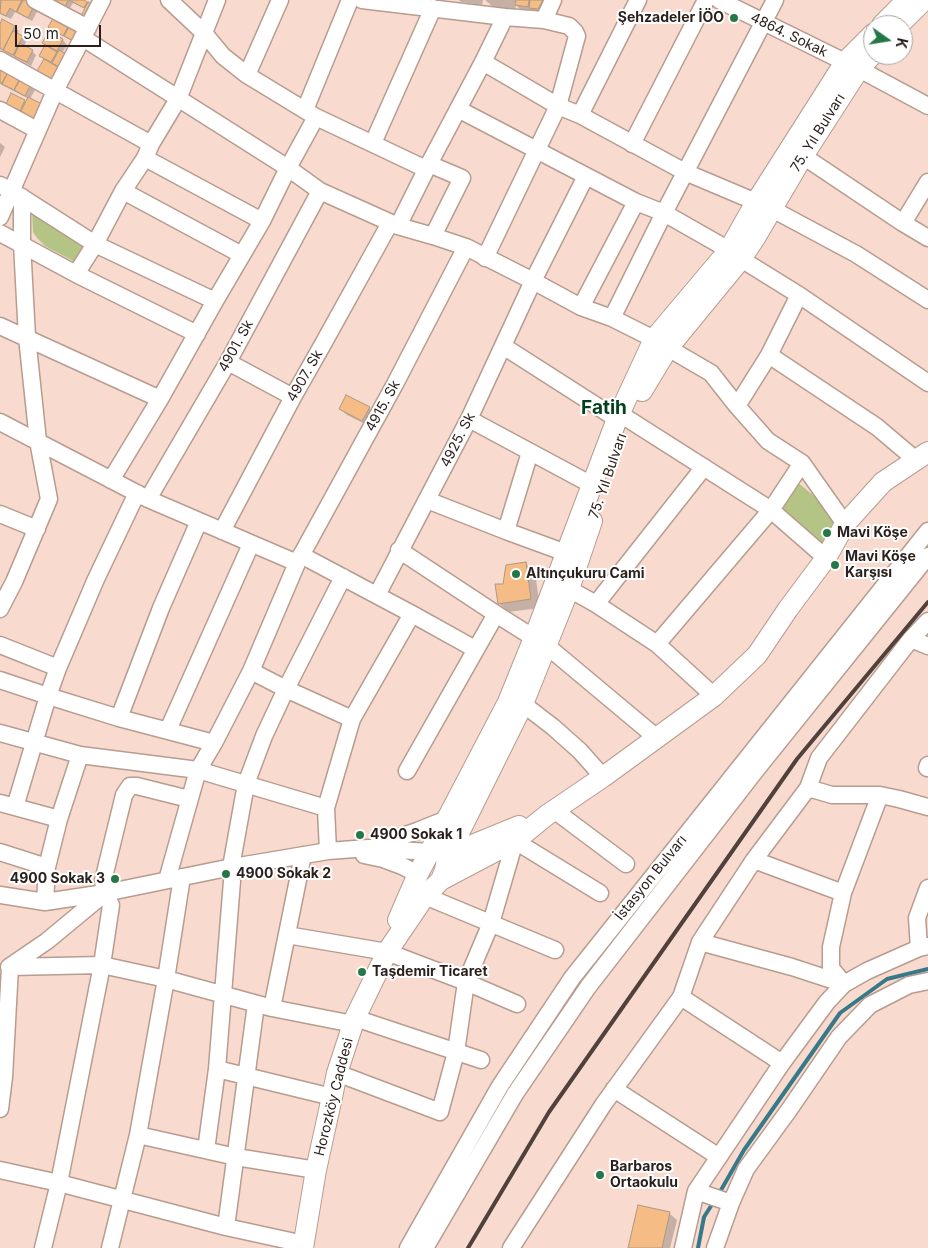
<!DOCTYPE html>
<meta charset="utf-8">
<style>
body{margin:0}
#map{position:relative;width:928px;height:1248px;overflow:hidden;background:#f8dbce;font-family:Inter,sans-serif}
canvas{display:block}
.north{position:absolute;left:863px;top:15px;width:50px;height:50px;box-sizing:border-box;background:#fff;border:1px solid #aaa5a4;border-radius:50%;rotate:103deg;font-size:14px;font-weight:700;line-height:20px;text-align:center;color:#2a1f1b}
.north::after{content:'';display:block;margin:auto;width:18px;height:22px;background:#267747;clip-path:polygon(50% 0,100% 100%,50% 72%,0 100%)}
.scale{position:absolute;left:15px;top:25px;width:86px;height:22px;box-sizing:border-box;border:2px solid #2a1f1b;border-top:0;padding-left:6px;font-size:15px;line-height:18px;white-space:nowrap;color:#2a1f1b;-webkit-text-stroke:4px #fff;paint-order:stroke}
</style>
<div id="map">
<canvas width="928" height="1248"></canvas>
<div class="north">K</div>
<div class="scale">50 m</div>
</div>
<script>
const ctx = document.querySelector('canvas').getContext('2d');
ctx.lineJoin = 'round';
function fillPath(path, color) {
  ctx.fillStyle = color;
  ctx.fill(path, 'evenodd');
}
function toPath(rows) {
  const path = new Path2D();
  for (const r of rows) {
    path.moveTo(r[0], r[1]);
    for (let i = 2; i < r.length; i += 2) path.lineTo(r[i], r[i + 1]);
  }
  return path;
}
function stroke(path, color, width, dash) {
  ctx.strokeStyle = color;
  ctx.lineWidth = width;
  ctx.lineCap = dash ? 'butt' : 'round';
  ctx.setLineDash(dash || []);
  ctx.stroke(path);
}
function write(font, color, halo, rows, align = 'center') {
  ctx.font = font + ' Inter,sans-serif';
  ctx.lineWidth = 4;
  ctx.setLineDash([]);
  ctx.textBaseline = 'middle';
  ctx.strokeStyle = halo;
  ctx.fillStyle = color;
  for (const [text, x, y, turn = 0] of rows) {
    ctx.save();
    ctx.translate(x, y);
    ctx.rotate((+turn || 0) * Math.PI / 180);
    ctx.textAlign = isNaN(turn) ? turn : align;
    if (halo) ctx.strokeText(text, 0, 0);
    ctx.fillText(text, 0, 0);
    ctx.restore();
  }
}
fillPath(toPath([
 [32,209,86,243,77,263,45,246,37,238,33,232],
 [796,481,814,496,836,524,823,544,772,509]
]), '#b3c485');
fillPath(toPath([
 [0,0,24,0,38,10,32,21,15,12,11,19,0,14],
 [51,0,81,0,96,8,86,9,73,3,69,10],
 [459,0,483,0,482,5,461,2],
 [485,0,549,0,542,13,523,12,516,5,515,10,492,6],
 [55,17,83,31,81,46,54,31,50,27],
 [0,25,14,27,19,31,17,35,22,37,26,42,24,47,32,51,36,55,31,66,0,49],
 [49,33,63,40,67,45,62,53,61,85,43,75,39,71,45,60,40,56,46,45],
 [0,64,37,86,30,99,43,124,12,108,7,104,12,95,27,103,29,99,0,84],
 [0,143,5,147,0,157],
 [369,408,375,415,369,426,347,415,340,409],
 [525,563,535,572,540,608,508,612,499,603],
 [639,1206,670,1214,677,1220,670,1248,630,1248]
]), '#0003');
stroke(toPath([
 [721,1190,744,1150,840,1013,887,979,928,969],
 [698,1248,704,1217,711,1206]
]), '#377989', 4);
const building = toPath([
 [1,0,22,0,16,12,10,8,6,16,0,13,1,0],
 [23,0,27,0,35,4,28,18,17,12,23,0],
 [52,0,68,0,65,7,52,0],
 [69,0,84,0,87,2,84,8,69,0],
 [516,0,529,0,528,7,515,5,516,0],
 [530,0,543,0,538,9,529,8,530,0],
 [88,2,96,7,88,22,80,18,88,2],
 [55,15,70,23,63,36,48,27,55,15],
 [2,19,15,26,3,50,0,48,0,24,2,19],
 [71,23,83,30,77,43,64,36,71,23],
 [13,31,23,36,13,55,3,50,13,31],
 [49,31,63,39,57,51,42,43,49,31],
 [20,43,33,50,27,62,14,56,20,43],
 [45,45,57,52,51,62,39,56,45,45],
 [59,50,70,56,63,69,52,63,59,50],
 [44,59,63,70,56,81,37,71,44,59],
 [0,63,10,68,2,83,0,83,0,63],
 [10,68,22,74,14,90,2,84,10,68],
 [23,75,33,80,25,96,14,90,23,75],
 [11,93,25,100,20,111,6,104,11,93],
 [28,97,46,106,38,121,21,111,28,97],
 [346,395,370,407,362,421,339,409,346,395],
 [526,562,531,599,498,604,495,584,503,584,506,565,526,562],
 [638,1205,670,1212,662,1248,628,1248,638,1205]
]);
fillPath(building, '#f5bd85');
stroke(building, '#ac9884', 1);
const minor = toPath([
 [35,0,88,28],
 [169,0,204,33,223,56,247,75,316,117,426,169],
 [362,0,505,17,544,20,569,26,575,32,577,36,558,106,485,258],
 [719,0,859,69,928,106],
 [544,20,553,0],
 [83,38,288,168,320,191,398,226,433,236,466,247,533,281,581,307,612,318,654,339],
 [0,60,151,144],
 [483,62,558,106,580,115,685,172,756,202],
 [247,75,280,0],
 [458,109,636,202,664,213,729,250],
 [0,110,37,130],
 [305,110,350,0],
 [580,115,638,0],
 [373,143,433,8],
 [632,144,706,0],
 [803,156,903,223,928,238],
 [145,158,262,221],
 [429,164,462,178,433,236],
 [0,185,12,191,95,244,215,301],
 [123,191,242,255],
 [772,209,856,254,928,300],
 [0,217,55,91,102,0],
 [903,223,928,182],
 [398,226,429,164,483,62,505,17],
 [0,233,76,274,197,334],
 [741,259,799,295,928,383],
 [76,274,95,244,123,191,145,158,151,144,178,99,217,0],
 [581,307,636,202],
 [612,318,664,213,775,0],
 [0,326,160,399],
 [503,346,617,419],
 [668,348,711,373,737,406,768,441,802,463,845,524],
 [769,355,877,427,916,460],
 [228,362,293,397],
 [737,406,769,355,799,295],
 [469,419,592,485],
 [628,419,771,510,826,558],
 [0,422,148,499,297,563],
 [111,480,160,399,215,301,262,221,288,168,316,117],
 [148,499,228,362,320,191],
 [427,500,506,531,566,553],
 [0,514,37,529],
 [222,531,293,397,323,344,390,223],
 [506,531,530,452],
 [399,550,496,614,534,638],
 [301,555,412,614,475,649],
 [569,589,596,604,657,644,714,696],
 [377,595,469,419,533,281,586,176],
 [596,604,704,467],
 [0,609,14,582,49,499,38,441,27,337,22,244,22,197],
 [928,621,911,639,819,758,808,788,832,795,880,795,899,799,928,807],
 [911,639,928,646],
 [657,644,771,510,802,463],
 [0,645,58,668],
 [547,646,657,738],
 [251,671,286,689,352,719],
 [0,680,48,696,119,718,214,743],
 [523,704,553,727,580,751,603,777],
 [119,718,161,608,199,521],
 [168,730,251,544],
 [0,733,80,755,198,770,326,808],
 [927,768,928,765],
 [407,771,496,614],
 [0,803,59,819],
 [15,807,48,696,58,668,96,579,137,493],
 [554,810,626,864],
 [377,845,417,831,447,819],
 [328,851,326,808,352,719,412,614],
 [0,852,47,867],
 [364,855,383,859,402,866,418,874],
 [754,860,843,893],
 [231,867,246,784,264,736,286,689,343,577],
 [167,880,198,770,214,743,251,671,297,563,395,384,466,247],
 [0,895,45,902,105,893],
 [425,896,555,950],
 [45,902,47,867,59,819,80,755],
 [287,935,387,952,466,982,517,1004],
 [700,942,792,967,844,984],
 [919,948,917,918,928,888],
 [9,967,47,941,105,893,227,868,328,851,368,848,429,852],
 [844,984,831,968,831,947,843,893,880,795],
 [681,997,782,1063],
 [272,1008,303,855],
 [355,1018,481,1060],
 [217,1069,332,1097],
 [337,1073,440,1112,456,1052,466,982,491,923,515,841,600,893],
 [614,1089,719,1157],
 [0,1109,4,1077,10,967,102,965,166,979,272,1008,353,1024],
 [138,1135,236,1157,316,1170],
 [206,1150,217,1069,232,881],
 [0,1170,59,1183,226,1227,304,1244],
 [696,1191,731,1203],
 [226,1227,256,1004],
 [43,1248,59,1183,102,965,111,905,105,893,103,881,124,795,130,786,137,786,189,799],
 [110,1248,138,1135,166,979,182,877],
 [408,1248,500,1086,572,978,928,531],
 [425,1248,515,1094,588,987,756,770,928,556],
 [511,1248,603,1105,681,997,700,942,754,860,808,788],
 [683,1248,696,1191,782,1063,827,1002,844,984,867,971,919,948,928,946],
 [715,1248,731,1203,746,1169,789,1110,839,1037,870,1005,909,985,928,981]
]);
const major = toPath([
 [902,22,924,0],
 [882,25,907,0],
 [642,391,668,348,741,259,755,238,803,156,859,69,873,54],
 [442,854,448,855,519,826],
 [441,880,445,870,448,855,523,704,569,589,592,521],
 [398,920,418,874,447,819,508,702,534,638,617,419,654,339,729,250,756,202,845,62,873,34],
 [303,1248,316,1170,332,1097,337,1073,355,1018,387,952,425,896,441,880,515,841,547,815,603,777,714,696,757,655,788,609,826,558,845,524,883,482,928,452]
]);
stroke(minor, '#b79c8f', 19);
stroke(major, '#b79c8f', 22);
stroke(minor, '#fff', 16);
stroke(major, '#fff', 20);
stroke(toPath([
 [468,1248,549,1112,797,759,928,602]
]), '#50413c', 4);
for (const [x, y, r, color] of [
 [734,18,5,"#267747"],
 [827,533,5,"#267747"],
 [835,565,5,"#267747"],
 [516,574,5,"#267747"],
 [360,835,5,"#267747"],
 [226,874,5,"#267747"],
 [115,879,5,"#267747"],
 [362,972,5,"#267747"],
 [600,1175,5,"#267747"]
]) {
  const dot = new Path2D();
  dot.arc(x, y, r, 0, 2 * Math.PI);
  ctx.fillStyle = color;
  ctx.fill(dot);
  stroke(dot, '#fff', 2);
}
write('bold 14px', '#2a1f1b', '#fff', [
 ["Şehzadeler İÖO",724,18,"right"],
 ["Mavi Köşe",837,533],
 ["Mavi Köşe",845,557],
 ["Karşısı",845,573],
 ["Altınçukuru Cami",526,574],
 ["4900 Sokak 1",370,835],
 ["4900 Sokak 2",236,874],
 ["4900 Sokak 3",105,879,"right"],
 ["Taşdemir Ticaret",372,972],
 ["Barbaros",610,1167],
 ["Ortaokulu",610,1183]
], 'left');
write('14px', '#2a1f1b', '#fff', [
 ["4864. Sokak",789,35,26],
 ["75. Yıl Bulvarı",818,133,-58],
 ["4901. Sk",236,346,-61],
 ["4907. Sk",305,376,-60],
 ["4915. Sk",383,406,-61],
 ["4925. Sk",458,440,-63],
 ["75. Yıl Bulvarı",608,476,-71],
 ["İstasyon Bulvarı",651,878,-51],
 ["Horozköy Caddesi",334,1097,-76]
]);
write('bold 19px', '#023f1f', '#fff', [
 ["Fatih",604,408]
]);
</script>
